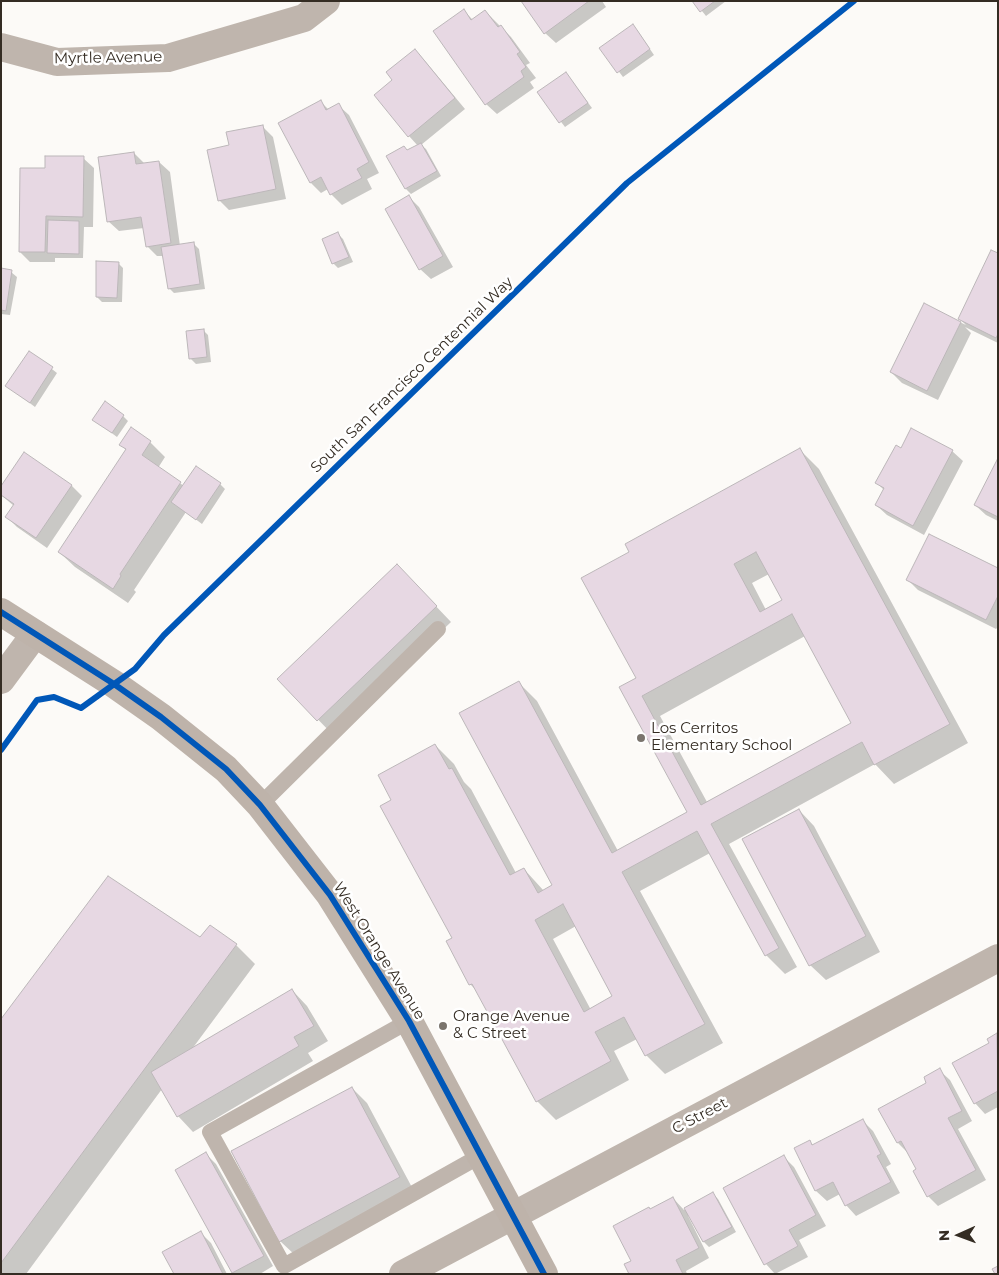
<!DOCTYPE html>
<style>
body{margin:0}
#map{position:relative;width:999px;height:1275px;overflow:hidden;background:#fcfaf7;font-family:Montserrat,sans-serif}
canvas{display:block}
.frame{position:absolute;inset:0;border:2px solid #342c23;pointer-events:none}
.north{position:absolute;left:934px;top:1210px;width:50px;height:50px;-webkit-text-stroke:4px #fff;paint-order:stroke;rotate:268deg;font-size:14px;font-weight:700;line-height:20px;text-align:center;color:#342c23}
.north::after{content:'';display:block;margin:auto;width:18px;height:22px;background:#342c23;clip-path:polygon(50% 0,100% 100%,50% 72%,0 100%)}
</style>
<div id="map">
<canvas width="999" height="1275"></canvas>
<div class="frame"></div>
<div class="north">N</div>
</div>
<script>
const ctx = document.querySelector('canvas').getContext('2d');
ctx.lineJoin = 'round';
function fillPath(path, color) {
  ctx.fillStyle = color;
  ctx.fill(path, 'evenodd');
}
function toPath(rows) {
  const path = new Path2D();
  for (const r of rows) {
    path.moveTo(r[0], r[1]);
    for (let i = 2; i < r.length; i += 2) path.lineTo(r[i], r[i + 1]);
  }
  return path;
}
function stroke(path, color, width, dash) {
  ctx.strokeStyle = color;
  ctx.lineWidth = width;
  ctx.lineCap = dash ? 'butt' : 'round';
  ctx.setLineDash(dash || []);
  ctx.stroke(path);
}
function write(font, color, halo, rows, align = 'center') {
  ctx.font = font + ' Montserrat,sans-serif';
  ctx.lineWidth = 5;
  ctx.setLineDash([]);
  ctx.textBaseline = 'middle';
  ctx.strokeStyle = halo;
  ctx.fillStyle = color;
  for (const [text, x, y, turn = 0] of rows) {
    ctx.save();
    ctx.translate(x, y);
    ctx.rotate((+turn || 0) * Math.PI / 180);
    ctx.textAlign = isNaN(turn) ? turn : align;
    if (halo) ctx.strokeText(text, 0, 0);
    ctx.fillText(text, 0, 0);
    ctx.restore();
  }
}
fillPath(toPath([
 [523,1,602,1,606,7,556,43,545,33],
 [694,1,726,1,706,16],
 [464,11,473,20,485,11,511,37,530,63,526,65,536,78,530,82,534,88,497,114,486,104],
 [637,30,654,55,623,77,601,48],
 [415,50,425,61,465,109,421,145,426,149,441,176,411,194,406,189,388,157,408,151,418,146,409,136,394,80],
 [566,73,592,108,565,127,539,93],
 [321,102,329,110,338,105,349,115,379,173,367,179,372,189,342,205,331,194,328,189,321,193,311,183],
 [263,127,273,137,286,199,229,210,219,200,230,146],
 [134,153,145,164,159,162,170,172,180,246,194,244,199,249,205,289,174,293,169,288,164,256,157,256,147,246,144,228,119,231,108,221],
 [83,158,94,168,93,227,84,227,83,258,55,258,55,262,30,262,20,252,46,169],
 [409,197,419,207,453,267,431,279,420,269],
 [338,234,343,239,353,262,338,268,333,263],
 [998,254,998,343,965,327,971,333,938,400,902,383,891,372,924,305,966,325,960,319],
 [118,263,123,268,122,302,102,302,97,297],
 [1,270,11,272,17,277,10,315,1,314],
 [203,330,208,335,211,362,196,364,190,358],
 [30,352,57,373,35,407,7,386],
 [123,416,128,421,117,437,94,420],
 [150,442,165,457,158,468,184,486,220,484,225,489,202,524,186,512,134,590,136,592,128,603,75,567,59,552,127,451,121,445],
 [901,449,952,451,963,461,924,535,887,515,876,505,884,490,877,483],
 [800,450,819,469,968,743,894,784,875,764,729,844,797,967,785,974,766,955,710,853,640,891,723,1043,665,1074,646,1055,637,1039,614,1051,629,1080,556,1120,537,1101,477,991,470,984,454,939,393,801,435,745,454,764,464,782,471,789,516,873,524,869,544,891,554,885,518,682,537,701,618,851,688,812,621,688,637,678,631,553],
 [769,574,784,600,766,610,752,583],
 [805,636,852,723,707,802,660,716],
 [576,926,614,997,591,1010,553,939],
 [25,454,72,486,82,496,47,548,17,527,7,517,14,506,1,495],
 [998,461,998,521,986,515,975,505],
 [998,569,998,627,996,629,918,590,908,580],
 [412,581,451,622,333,735,279,679],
 [799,810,814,826,880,952,826,980,810,965,744,839],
 [201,938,236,945,255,964,192,1049,292,990,307,1006,328,1041,308,1053,313,1061,193,1132,178,1116,162,1089,26,1274,1,1274,1,1021],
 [997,1035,998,1107,985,1114,975,1103,990,1043],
 [939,1070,950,1080,972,1121,958,1129,986,1180,938,1206,928,1196,918,1170,908,1153,898,1143,928,1083],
 [352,1088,367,1103,415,1193,296,1256,280,1241],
 [863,1121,873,1131,891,1164,886,1167,900,1193,856,1216,846,1205,840,1194,827,1201,816,1191,795,1149,809,1141,814,1146],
 [206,1154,216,1164,273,1266,260,1274,233,1273,176,1171],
 [784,1157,794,1167,826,1226,799,1240,808,1257,775,1274,766,1264],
 [713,1194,718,1199,736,1232,709,1247,704,1242,690,1215,688,1216,709,1258,686,1271,687,1274,631,1274,651,1210,673,1198,684,1210],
 [201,1233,211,1243,227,1274,175,1274]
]), '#0003');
const building = toPath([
 [521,1,589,1,544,34,521,1],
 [692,1,715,1,700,12,692,1],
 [464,9,471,20,485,10,498,27,501,25,520,52,517,54,526,67,521,71,524,77,485,105,433,31,464,9],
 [633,24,650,49,617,73,599,48,633,24],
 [415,49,455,98,408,137,374,95,392,80,386,72,415,49],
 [566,72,588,103,559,123,537,92,566,72],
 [321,100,326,110,339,103,369,162,357,169,362,178,330,195,321,177,310,183,278,123,321,100],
 [263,125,276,189,218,201,207,150,229,145,226,132,263,125],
 [421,143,437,171,405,189,386,156,404,146,407,150,421,143],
 [134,152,136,164,159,161,171,243,146,247,141,217,107,222,98,157,134,152],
 [45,156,84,156,83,217,46,216,45,252,19,252,20,168,45,168,45,156],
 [409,195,443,256,419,270,385,209,409,195],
 [48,220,79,221,79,254,47,253,48,220],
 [338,232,349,257,332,264,322,239,338,232],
 [194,242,200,284,168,289,161,247,194,242],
 [991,250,998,253,998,334,996,338,958,319,991,250],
 [96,261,119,262,117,298,96,297,96,261],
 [1,268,12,270,6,311,1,310,1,268],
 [924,303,961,322,927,391,890,372,924,303],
 [204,329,207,357,189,359,186,331,204,329],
 [29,351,53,367,30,403,5,386,29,351],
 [105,401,124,415,112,433,92,420,105,401],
 [131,427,151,441,142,455,181,482,120,574,121,576,113,589,58,552,126,449,119,445,131,427],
 [911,428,953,450,913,526,875,505,884,488,875,483,896,445,901,448,911,428],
 [800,448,950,724,874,765,862,742,711,824,779,948,765,956,697,831,622,872,705,1024,645,1056,624,1017,595,1032,611,1061,536,1102,472,984,469,985,446,941,452,938,380,806,391,800,378,775,435,744,449,769,452,768,510,875,524,868,538,893,552,885,459,713,519,681,612,853,687,812,619,687,636,678,581,578,629,552,625,544,800,448],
 [756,552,782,600,760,612,734,564,756,552],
 [792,614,851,723,701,805,642,696,792,614],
 [563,904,612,996,584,1012,535,920,563,904],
 [24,452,72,485,36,538,5,517,14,504,1,495,1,486,24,452],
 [998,458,998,517,974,505,998,458],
 [196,466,221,483,196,520,171,502,196,466],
 [929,534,998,568,998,596,986,620,906,580,929,534],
 [397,564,437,606,317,721,277,679,397,564],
 [799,809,866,936,809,966,742,839,799,809],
 [108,876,200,937,210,925,237,944,1,1263,1,1019,108,876],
 [292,989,314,1026,294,1037,299,1046,177,1117,151,1072,292,989],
 [997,1033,998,1091,974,1104,952,1063,989,1043,987,1039,997,1033],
 [940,1068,962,1111,948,1118,976,1170,927,1197,913,1171,916,1169,901,1141,897,1143,878,1109,926,1083,924,1077,940,1068],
 [352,1087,400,1177,279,1242,231,1151,352,1087],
 [863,1119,881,1154,877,1156,891,1182,845,1206,833,1182,815,1191,794,1148,810,1140,812,1145,863,1119],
 [206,1152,264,1256,232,1273,175,1170,206,1152],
 [784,1155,816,1215,789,1230,798,1246,764,1265,723,1188,784,1155],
 [713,1192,732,1227,703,1242,684,1208,713,1192],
 [673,1197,699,1248,676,1260,683,1274,629,1274,624,1264,631,1261,613,1226,649,1207,650,1209,673,1197],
 [201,1231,223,1274,174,1274,162,1252,201,1231],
 [998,1266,998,1274,995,1274,992,1269,998,1266]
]);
fillPath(building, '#e7d8e3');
stroke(building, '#bcb7b9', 1);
stroke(toPath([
 [260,805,438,629],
 [409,1021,210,1132,284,1266,480,1156]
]), '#bfb5ad', 16);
stroke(toPath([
 [1,47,57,62,168,58,304,18,326,1],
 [1,680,35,634],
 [403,1274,998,958]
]), '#bfb5ad', 28);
stroke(toPath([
 [1,612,114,684,161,717,226,769,260,805,330,895,409,1021,544,1274]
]), '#beb3aa', 28);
stroke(toPath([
 [1,612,114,684,161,717,226,769,260,805,330,895,409,1021,544,1274],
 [1,750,37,700,54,697,81,708,135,669,164,635,627,183,854,1]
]), '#0057b8', 6);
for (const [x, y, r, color] of [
 [641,738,5,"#7a746d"],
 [443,1026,5,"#7a746d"]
]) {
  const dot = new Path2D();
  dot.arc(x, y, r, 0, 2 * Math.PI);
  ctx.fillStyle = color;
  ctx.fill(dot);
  stroke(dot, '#fff', 2);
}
write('15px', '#342c23', '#fff', [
 ["Myrtle Avenue",108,58,-1],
 ["South San Francisco Centennial Way",412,375,-44],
 ["West Orange Avenue",379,951,58],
 ["C Street",700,1116,-28]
]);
write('15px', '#342c23', '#fff', [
 ["Los Cerritos",651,729],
 ["Elementary School",651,746],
 ["Orange Avenue",453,1017],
 ["& C Street",453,1034]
], 'left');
</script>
